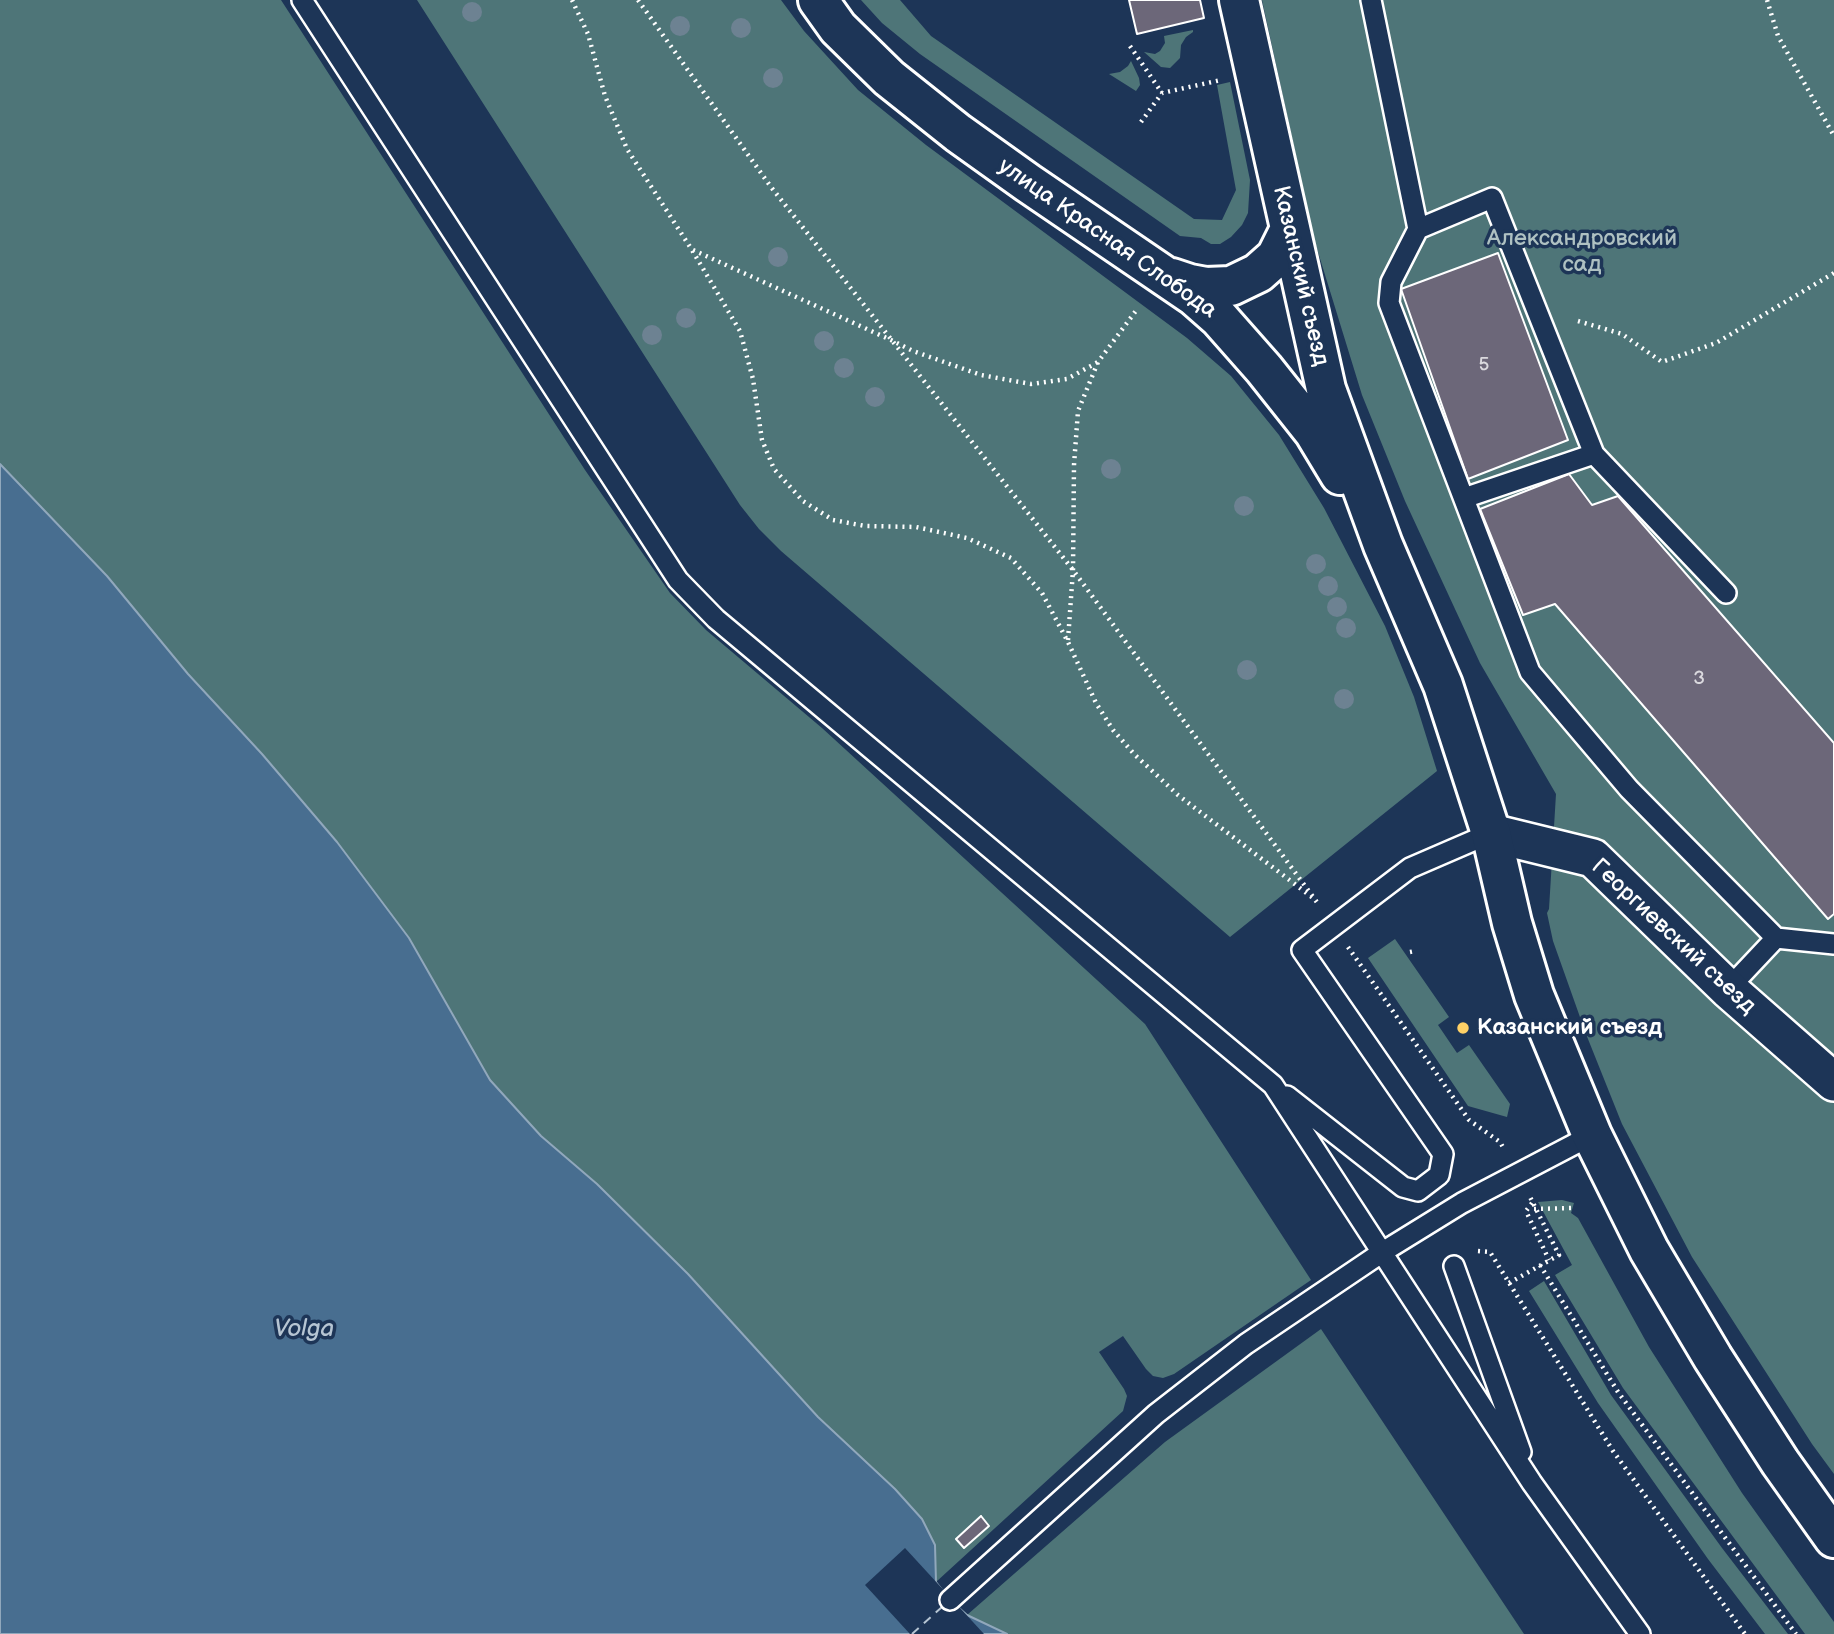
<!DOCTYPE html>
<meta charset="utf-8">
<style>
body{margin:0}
canvas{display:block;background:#1d3557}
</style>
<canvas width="1834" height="1634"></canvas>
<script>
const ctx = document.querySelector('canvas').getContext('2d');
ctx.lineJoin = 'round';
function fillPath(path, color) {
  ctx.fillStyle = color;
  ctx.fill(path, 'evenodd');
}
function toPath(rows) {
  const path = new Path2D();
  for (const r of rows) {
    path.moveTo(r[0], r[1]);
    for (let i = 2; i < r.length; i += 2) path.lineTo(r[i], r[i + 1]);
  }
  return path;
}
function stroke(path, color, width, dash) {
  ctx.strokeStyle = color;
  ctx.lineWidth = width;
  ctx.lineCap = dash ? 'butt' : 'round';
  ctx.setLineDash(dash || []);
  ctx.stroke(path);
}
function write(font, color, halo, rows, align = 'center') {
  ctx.font = font + ' "Balsamiq Sans",sans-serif';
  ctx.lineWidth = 7;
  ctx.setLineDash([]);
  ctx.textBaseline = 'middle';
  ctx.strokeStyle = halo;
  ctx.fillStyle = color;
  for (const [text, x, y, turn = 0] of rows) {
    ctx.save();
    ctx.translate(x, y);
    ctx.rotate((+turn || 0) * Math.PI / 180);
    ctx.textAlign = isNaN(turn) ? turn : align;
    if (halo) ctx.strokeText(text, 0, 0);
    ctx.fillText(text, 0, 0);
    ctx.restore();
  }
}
fillPath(toPath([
 [0,0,281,0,585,470,670,593,706,630,822,728,1145,1024,1311,1280,1174,1374,1163,1378,1153,1376,1146,1369,1123,1336,1099,1352,1124,1389,1127,1396,1123,1411,936,1582,935,1545,922,1519,895,1489,818,1417,688,1274,597,1184,541,1136,490,1080,409,938,337,842,262,755,188,674,107,576,0,464],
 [417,0,781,0,804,31,858,90,926,145,1187,338,1231,376,1279,435,1324,508,1385,626,1414,697,1437,771,1230,937,781,551,759,529,740,505],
 [861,0,900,0,931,36,1194,219,1222,220,1236,190,1217,85,1230,82,1250,180,1248,213,1242,225,1231,237,1220,244,1211,244,1201,238,1180,236,920,54,882,23],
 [1262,0,1834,0,1834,1474,1812,1444,1692,1257,1622,1124,1586,1034,1553,941,1547,913,1549,909,1556,794,1480,663,1405,501,1362,395,1314,239],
 [1193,30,1193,32,1186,37,1181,45,1180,58,1170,68,1161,67,1144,52,1155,54,1160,51,1165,43,1164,36],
 [1131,61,1139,78,1140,85,1136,91,1109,74,1120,72,1128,66],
 [1395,939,1449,1017,1438,1025,1457,1053,1469,1045,1510,1104,1507,1117,1468,1106,1368,958],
 [1562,1200,1574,1203,1571,1213,1578,1218,1649,1347,1742,1493,1834,1622,1834,1634,1805,1634,1623,1388,1555,1275,1572,1265,1538,1202],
 [1544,1281,1611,1395,1722,1548,1788,1634,1765,1634,1708,1559,1598,1403,1529,1291],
 [1321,1329,1524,1634,1007,1634,967,1615,1165,1442]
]), '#4e7578');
const water = toPath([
 [0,464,107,576,188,674,262,754,337,842,409,938,490,1080,541,1136,597,1184,688,1274,818,1417,895,1489,922,1519,935,1545,936,1582,950,1600,967,1615,1007,1634,0,1634,0,464]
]);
fillPath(water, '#486e90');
stroke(water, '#91a8bc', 2);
fillPath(toPath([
 [905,1548,984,1634,910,1634,865,1585]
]), '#1d3557');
stroke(toPath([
 [912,1634,942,1607]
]), '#b6c5d3', 2, [9, 7]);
const building = toPath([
 [1129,0,1200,0,1204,18,1137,34,1129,0],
 [1498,253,1568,440,1468,479,1401,289,1498,253],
 [1569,474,1592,505,1618,496,1834,743,1834,914,1828,919,1555,604,1523,615,1480,509,1569,474],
 [981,1516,989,1526,964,1548,956,1539,981,1516]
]);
fillPath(building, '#6c6779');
stroke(building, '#fff', 2);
const lane = toPath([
 [302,0,678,580,716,619,1273,1085,1532,1483,1640,1634],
 [1371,0,1418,229,1391,282,1389,303,1530,672,1629,789,1776,938,1728,989],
 [1418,229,1492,198,1594,454,1464,498],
 [1594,454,1726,593],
 [1776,938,1834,944],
 [1287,1096,1403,1187,1418,1191,1439,1175,1443,1154,1302,950,1410,868,1491,833],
 [1454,1266,1521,1452],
 [950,1600,1156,1414,1246,1344,1381,1253,1462,1203,1592,1135]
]);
const street = toPath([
 [1491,833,1593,858,1728,989,1834,1082]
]);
const secondary = toPath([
 [818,0,838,28,889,78,958,133,1028,183,1194,296,1219,318,1264,369,1314,432,1340,475],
 [1239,0,1326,389,1383,545,1443,685,1491,833,1512,923,1534,995,1592,1135,1649,1250,1713,1358,1780,1462,1834,1538],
 [1172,278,1190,284,1206,287,1231,286,1258,273,1276,257,1290,229]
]);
stroke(lane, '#fff', 24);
stroke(street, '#fff', 42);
stroke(secondary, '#fff', 44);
stroke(toPath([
 [572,0,588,34,605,96,627,149,692,250,740,331,753,379,762,440,774,469,803,501,833,520,865,526,916,527,967,538,1011,558,1042,593,1068,642,1096,703,1113,730,1134,754,1178,795,1313,898],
 [638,0,771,187,1073,570,1319,905],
 [1767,0,1778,36,1834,136],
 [1130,46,1162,93],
 [1141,122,1162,93,1221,80],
 [693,250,891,340,913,351,981,375,1031,384,1067,379,1098,362],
 [1578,321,1622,334,1662,362,1716,343,1834,273],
 [1068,640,1073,570,1074,465,1078,411,1098,362,1138,308],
 [1348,947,1469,1120,1500,1142,1504,1149],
 [1410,952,1415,951],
 [1532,1203,1526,1211,1549,1260],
 [1534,1209,1573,1208],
 [1478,1251,1490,1252,1613,1451,1745,1634],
 [1540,1265,1618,1392,1796,1634],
 [1509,1283,1559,1255,1530,1197]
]), '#fff', 4.5, [2, 5]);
stroke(lane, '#1d3557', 19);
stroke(street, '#1d3557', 37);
stroke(secondary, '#1d3557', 38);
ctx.fillStyle = '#6d8292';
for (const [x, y] of [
 [472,12],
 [680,26],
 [741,28],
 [773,78],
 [778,257],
 [686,318],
 [652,335],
 [824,341],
 [844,368],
 [875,397],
 [1111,469],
 [1244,506],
 [1316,564],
 [1328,586],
 [1337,607],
 [1346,628],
 [1247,670],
 [1344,699]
]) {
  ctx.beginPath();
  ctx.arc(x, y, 10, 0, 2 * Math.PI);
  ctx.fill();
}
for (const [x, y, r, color] of [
 [1463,1028,7,"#ffd166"]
]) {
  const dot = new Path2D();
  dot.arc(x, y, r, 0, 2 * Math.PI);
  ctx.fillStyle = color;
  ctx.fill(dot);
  stroke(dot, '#1d3557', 2.5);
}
write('19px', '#dad9de', null, [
 ["5",1484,365],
 ["3",1699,679]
]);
write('23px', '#fff', '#1d3557', [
 ["улица Красная Слобода",1107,239,35],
 ["Казанский съезд",1300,276,77],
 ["Георгиевский съезд",1673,937,43]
]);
write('23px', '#afc1c2', '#1d3557', [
 ["Александровский",1582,239],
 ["сад",1582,265]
]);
write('bold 23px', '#fff', '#1d3557', [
 ["Казанский съезд",1477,1028]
], 'left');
write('italic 24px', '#b6c5d3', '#1d3557', [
 ["Volga",304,1330]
]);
</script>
